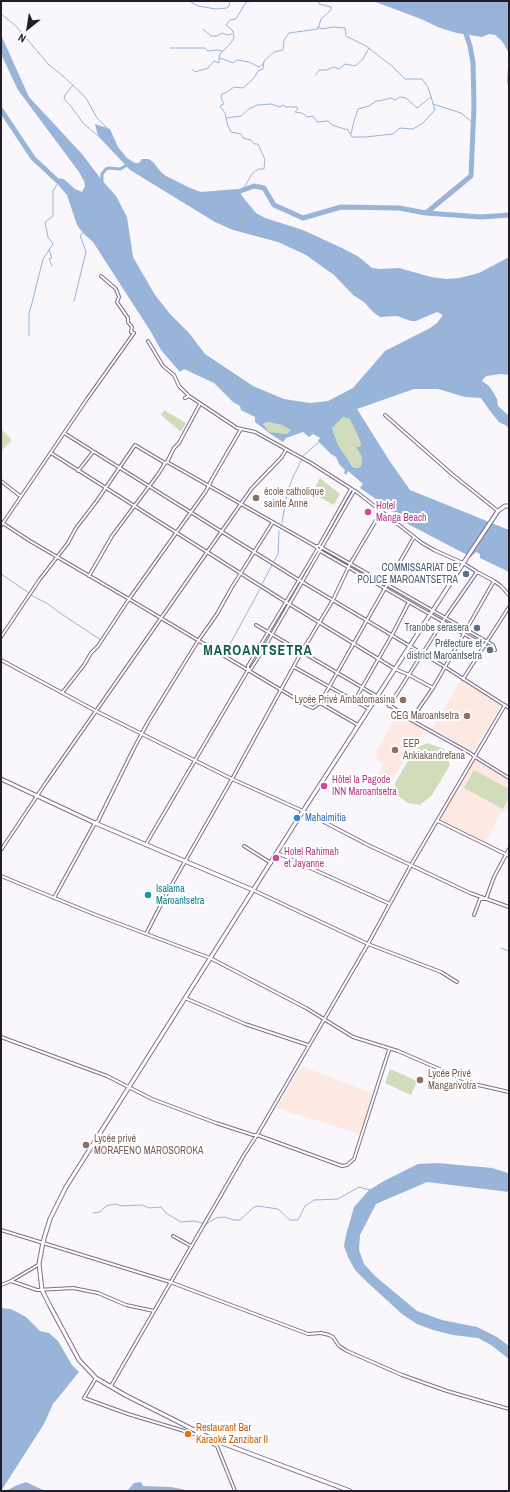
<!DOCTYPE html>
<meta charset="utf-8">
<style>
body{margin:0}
#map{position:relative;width:510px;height:1492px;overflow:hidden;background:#f9f6fc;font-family:"Archivo Narrow",sans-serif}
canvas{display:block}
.frame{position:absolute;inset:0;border:2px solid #221d28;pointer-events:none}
.north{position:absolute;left:8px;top:8px;width:40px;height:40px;-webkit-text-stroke:3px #fff;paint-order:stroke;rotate:210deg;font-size:11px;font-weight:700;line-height:16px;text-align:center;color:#221d28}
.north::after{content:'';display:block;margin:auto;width:14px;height:18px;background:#221d28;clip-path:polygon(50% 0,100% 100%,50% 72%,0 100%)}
</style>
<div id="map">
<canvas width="510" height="1492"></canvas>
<div class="frame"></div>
<div class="north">N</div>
</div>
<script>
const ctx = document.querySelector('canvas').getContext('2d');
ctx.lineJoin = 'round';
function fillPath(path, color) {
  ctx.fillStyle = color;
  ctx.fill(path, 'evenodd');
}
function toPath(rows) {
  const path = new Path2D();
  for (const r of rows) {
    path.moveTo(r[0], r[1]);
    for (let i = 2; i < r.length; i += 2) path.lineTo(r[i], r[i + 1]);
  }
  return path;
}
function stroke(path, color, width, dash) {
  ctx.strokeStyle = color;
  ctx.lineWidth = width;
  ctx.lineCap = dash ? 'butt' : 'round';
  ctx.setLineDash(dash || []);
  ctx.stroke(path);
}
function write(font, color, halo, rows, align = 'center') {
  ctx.font = font + ' "Archivo Narrow",sans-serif';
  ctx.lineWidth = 4;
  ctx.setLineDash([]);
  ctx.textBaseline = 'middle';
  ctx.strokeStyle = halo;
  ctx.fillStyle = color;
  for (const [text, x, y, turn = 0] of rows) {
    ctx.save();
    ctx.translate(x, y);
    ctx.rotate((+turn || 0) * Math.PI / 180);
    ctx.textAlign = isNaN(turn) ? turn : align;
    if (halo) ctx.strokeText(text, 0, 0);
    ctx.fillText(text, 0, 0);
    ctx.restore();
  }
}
fillPath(toPath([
 [461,680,501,704,473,752,432,728],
 [397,713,425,730,389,785,376,778,384,764,375,759,378,755,376,753],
 [471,758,509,780,509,807,500,815,485,843,458,828,438,820],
 [301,1066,373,1094,360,1134,277,1108]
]), '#fde9e2');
fillPath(toPath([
 [164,410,186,423,181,432,161,415],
 [343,417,350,419,361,443,361,447,357,447,361,455,362,460,361,466,359,468,355,468,348,460,338,445,332,428],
 [268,422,282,425,291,429,290,431,287,434,269,432,263,424],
 [1,429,12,440,1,451],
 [320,478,340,494,334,505,312,493],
 [427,743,444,749,450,765,432,795,420,805,408,803,397,795,395,783,415,749],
 [474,770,509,789,509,797,503,809,464,788],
 [390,1069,417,1081,411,1095,385,1083]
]), '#d0dcba');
fillPath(toPath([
 [373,1,509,1,509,87,507,82,509,53,502,41,495,35,489,34,482,37,457,33,440,28,421,19],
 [1,35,29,97,82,154,101,179,116,196,127,217,133,257,155,295,170,314,189,333,205,354,253,386,284,399,310,403,328,401,353,388,385,351,430,328,437,323,443,315,437,312,416,321,411,321,397,316,380,317,373,312,364,302,353,295,334,275,306,255,278,242,233,230,215,222,130,170,98,136,95,124,110,129,118,147,127,158,135,163,139,163,142,159,149,159,154,163,160,171,166,176,190,188,201,192,237,189,240,192,242,196,256,213,265,218,303,230,344,249,359,257,372,268,380,269,399,268,431,277,446,279,459,278,479,273,509,257,509,375,501,374,486,376,482,381,489,386,493,392,497,399,498,406,509,416,509,432,507,426,499,422,490,411,481,398,465,397,438,389,414,389,357,409,389,460,410,490,509,530,509,572,480,558,480,554,476,552,471,557,408,524,390,509,360,488,363,484,348,471,346,475,344,473,345,470,339,464,336,457,331,454,318,441,320,438,313,434,309,437,303,432,286,438,283,442,272,435,255,422,255,417,241,410,240,406,233,402,214,383,184,369,180,372,161,350,151,332,93,242,83,233,77,225,67,195,60,187,58,182,60,178,65,180,75,189,82,192,85,186,84,181,79,172,18,90,1,54],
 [343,417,350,419,361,443,360,447,356,447,361,455,362,460,361,466,359,468,355,468,352,466,338,445,332,428],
 [268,422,282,425,291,430,287,434,269,432,263,424],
 [438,1163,492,1168,505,1172,509,1174,509,1192,427,1182,376,1204,360,1235,359,1250,364,1264,375,1276,417,1311,442,1320,477,1327,497,1337,509,1346,509,1359,491,1345,478,1338,453,1335,433,1330,417,1324,402,1314,367,1282,355,1270,348,1257,344,1246,346,1235,354,1207,369,1190,384,1181,418,1164],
 [1,1308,11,1309,26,1317,40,1331,49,1333,58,1341,72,1365,79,1372,53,1404,44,1424,1,1491],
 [26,1482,45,1491,6,1491,15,1486],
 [141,1482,143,1486,171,1487,191,1491,127,1491,134,1483]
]), '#98b4d9');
stroke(toPath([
 [191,2,198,6,216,9,227,8,229,6,230,1],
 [1,14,16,26,49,65,63,76,86,98,97,118,107,128],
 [203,29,211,36,217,36,222,33,228,35,232,34],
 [170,48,205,48,208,51,217,50,222,51],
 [220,58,233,63,237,60,249,62,259,67,264,63],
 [192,69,195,72,208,68,214,61,219,63,219,59,220,54,230,44,234,38,233,31,226,25,230,20,236,19,246,2,259,1],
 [316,75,319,70,326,70,334,67,339,69,345,64,355,66,363,59,369,48],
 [73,85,65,95,64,99,70,105,83,123,97,135],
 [433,104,461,113,473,123],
 [226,118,241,116,249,109,257,105,271,104,280,107,283,105,286,107,297,107,298,109,295,112,302,113,307,117,313,116,317,122,328,121,332,125,348,130,352,137,365,137,393,134,400,128,413,129,423,123,435,110,428,87,422,79,405,79,392,66,366,46,346,36,345,28,333,27,322,29,318,27],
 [351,134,354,121,358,109,369,106,376,101,379,101,391,98,395,100,400,97,406,98,417,108,431,97],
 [242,191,252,174,258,169,264,169,265,160,258,144,254,144,251,140,243,138,241,134,231,132,228,126,225,113,220,106,224,104,221,98,222,94,227,92,234,87,243,88,254,78,258,71,263,69,264,61,274,52,283,50,284,40,289,33,318,29,321,19,331,10,331,7,319,4,319,1],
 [52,266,49,259,52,258,49,250,53,244,48,237,45,222,53,216,53,191,59,181],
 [74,301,86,252,80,235,83,233],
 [29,336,29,313,32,303,43,259,49,250],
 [282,523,287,493,293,477,304,455,319,442],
 [274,561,278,554,279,531],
 [1,574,29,593],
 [262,584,272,565],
 [31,595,48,604,60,613,101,640],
 [229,646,260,589],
 [501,948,509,951],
 [93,1213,100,1212,106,1206,115,1204,122,1206,142,1205,149,1208,161,1207,166,1213,181,1222,194,1221,206,1224,216,1218,224,1217,234,1220,240,1220,254,1207,258,1206,278,1209,290,1220,298,1220,305,1206,314,1200,338,1199,359,1187,370,1190]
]), '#98b4d9', 1);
stroke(toPath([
 [102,183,102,174,106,169,109,168,120,169,127,165]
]), '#98b4d9', 3);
stroke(toPath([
 [1,110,33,158,63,186],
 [235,193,254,186,264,188,274,205,303,218,341,207,399,208,426,213,471,176,474,106,473,63,470,46,464,28],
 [426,213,481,217,509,215]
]), '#98b4d9', 5);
const street = toPath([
 [148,341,163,366,174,375,179,386,189,396],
 [185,398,189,396,237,428,255,432,311,463,358,493,422,543,434,550,463,563,477,572,494,581,501,586,509,595],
 [385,415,453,475,498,511],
 [64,433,299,580,445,667,509,708],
 [51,453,289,604,395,669,409,675,433,688],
 [167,462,174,448,179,443,200,404],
 [78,471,93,452],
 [1,481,20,496],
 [1,522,30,541,129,599,308,706,313,708,320,703,358,725],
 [1,526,87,399,134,333,131,332,132,327,128,322,128,318,117,302,119,297,116,289,101,276],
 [315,546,320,551,492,650,495,650],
 [319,546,351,489],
 [89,576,112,536,159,473,165,463],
 [256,625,375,695,411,720,470,753,475,757,509,778],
 [1,637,40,579,68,543,76,528,96,502,135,445,165,463,167,462,315,546,319,546,386,584,493,645,495,650],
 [1,660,96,711,232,779,303,811,370,846,470,893,509,907],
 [294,667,369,709],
 [248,670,248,666,317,550],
 [463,679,509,607],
 [62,693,84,665,91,653,98,646,129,599,206,491,212,479,241,429],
 [355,700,392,635,409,602],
 [320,703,414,537],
 [389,706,445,618,477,572],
 [411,720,433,688,494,581],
 [438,821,509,856],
 [146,844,248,670,251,669,263,650,354,491],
 [244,846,271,863],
 [1,850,47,781,252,488,281,458,286,450],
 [277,853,390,904],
 [1,876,96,915,210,958,306,1008,353,1037,398,1051,474,1084,509,1092],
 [253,890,368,944,441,972,457,982],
 [54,898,95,823,98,821,134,748,148,722,198,641,217,614,232,587,273,522],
 [474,915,480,899,486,899,494,877,509,849],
 [146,934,167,893,232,779,301,653,333,600,350,564,381,512],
 [185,998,245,1024,308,1045],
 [1,1037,107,1076,152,1099,216,1123,253,1135,257,1135,342,1166,347,1165,354,1159,389,1050],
 [1,1230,170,1282,308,1334,321,1333,329,1335,333,1337,339,1346,347,1351,402,1375,447,1391,509,1409],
 [173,1236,191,1246],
 [11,1281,37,1290,73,1288,98,1293,126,1305,154,1311],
 [1,1285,11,1281,38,1265],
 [96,1378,84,1398,128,1414,194,1434,217,1446,235,1491],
 [111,1386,244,1155,257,1135,368,944,411,865,505,705]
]);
const secondary = toPath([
 [1,779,95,823,253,890],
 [350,1491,214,1440,125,1395,96,1378,79,1360,50,1306,42,1290,39,1264,43,1242,50,1219,66,1187,303,811,468,556,498,511,505,506,509,506]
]);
stroke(street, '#7d6f8a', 4);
stroke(secondary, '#7d6f8a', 5);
stroke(street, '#fff', 2);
stroke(secondary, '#fff', 3);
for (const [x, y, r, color] of [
 [256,498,4,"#8d6e63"],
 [368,512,4,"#d1479c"],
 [466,574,4,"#5c6f8a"],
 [477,628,4,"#5c6f8a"],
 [490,650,4,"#5c6f8a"],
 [403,700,4,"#8d6e63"],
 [467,716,4,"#8d6e63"],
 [395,750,4,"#8d6e63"],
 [324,786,4,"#d1479c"],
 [297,818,4,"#3f7fe0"],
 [276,858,4,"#d1479c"],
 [148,895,4,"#0f9aa8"],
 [420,1080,4,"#8d6e63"],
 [86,1145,4,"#8d6e63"],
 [188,1434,4,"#e8710a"]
]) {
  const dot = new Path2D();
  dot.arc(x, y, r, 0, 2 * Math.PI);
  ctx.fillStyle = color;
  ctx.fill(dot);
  stroke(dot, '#fff', 1.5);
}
write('10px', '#785e54', '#fff', [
 ["école catholique",264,492],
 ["sainte Anne",264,504],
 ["Lycée Privé Ambatomasina",395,700,"right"],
 ["CEG Maroantsetra",459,716,"right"],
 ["EEP",403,744],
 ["Ankiakandrefana",403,756],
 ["Lycée Privé",428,1074],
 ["Mangarivotra",428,1086],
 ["Lycée privé",94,1139],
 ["MORAFENO MAROSOROKA",94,1151]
], 'left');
write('10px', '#b23c85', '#fff', [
 ["Hotel",376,506],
 ["Manga Beach",376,518],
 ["Hôtel la Pagode",332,780],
 ["INN Maroantsetra",332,792],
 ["Hotel Rahimah",284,852],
 ["et Jayanne",284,864]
], 'left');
write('10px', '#4e5e75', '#fff', [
 ["COMMISSARIAT DE",458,568],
 ["POLICE MAROANTSETRA",458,580],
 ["Tranobe serasera",469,628],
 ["Préfecture et",482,644],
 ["district Maroantsetra",482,656]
], 'right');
write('10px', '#366cbe', '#fff', [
 ["Mahaimitia",305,818]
], 'left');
write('10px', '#0d838f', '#fff', [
 ["Isalama",156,889],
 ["Maroantsetra",156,901]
], 'left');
write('10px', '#c56008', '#fff', [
 ["Restaurant Bar",196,1428],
 ["Karaoké Zanzibar II",196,1440]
], 'left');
ctx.letterSpacing = '1px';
write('bold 14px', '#105f4b', '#fff', [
 ["MAROANTSETRA",258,651]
]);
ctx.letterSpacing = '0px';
</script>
